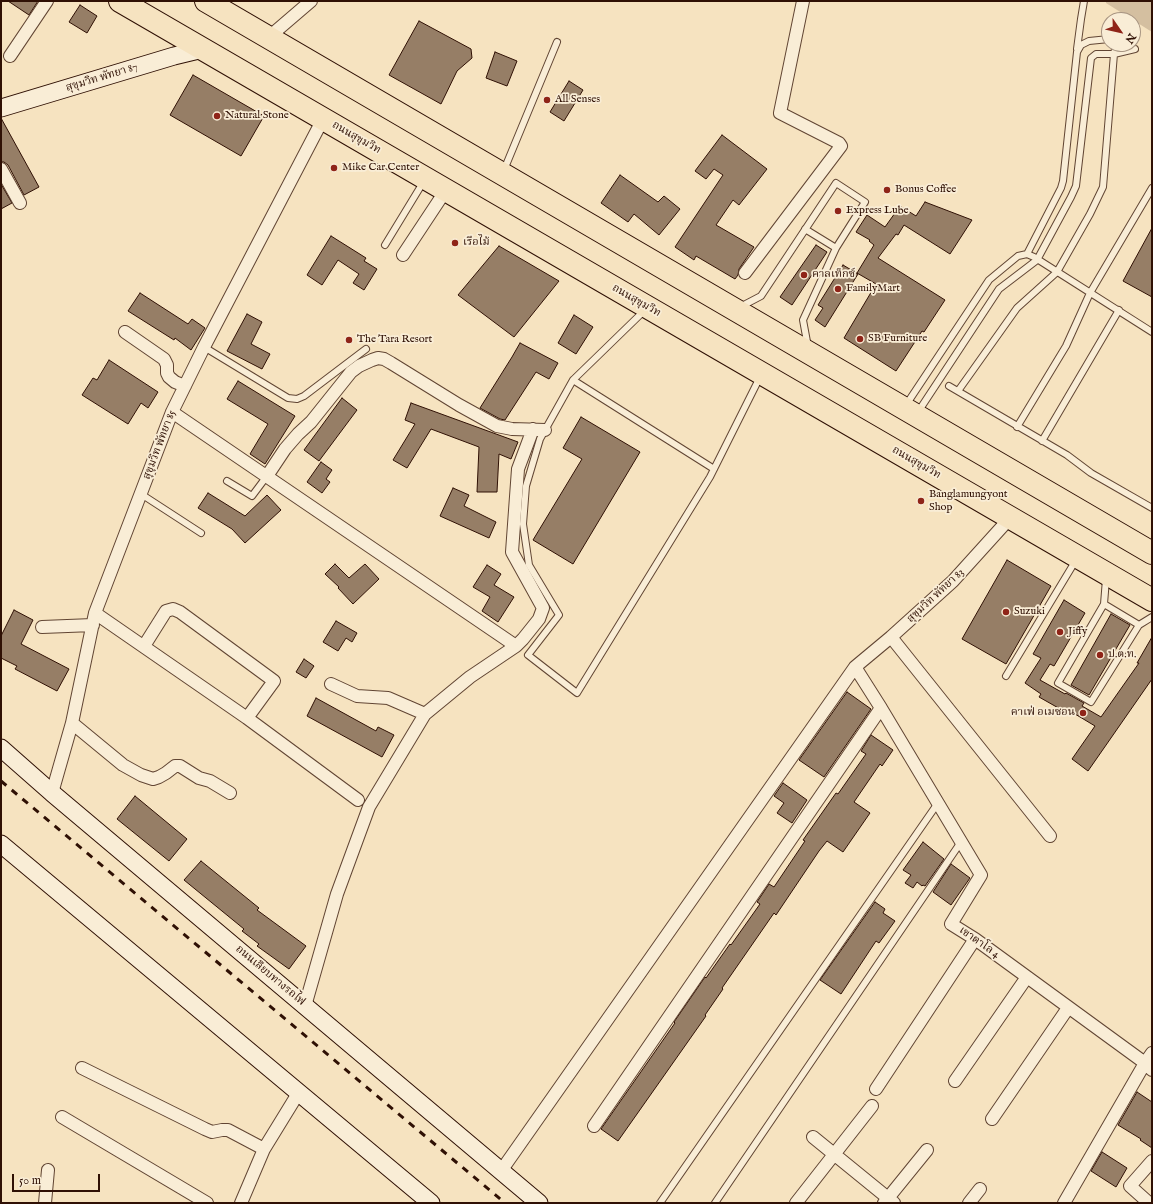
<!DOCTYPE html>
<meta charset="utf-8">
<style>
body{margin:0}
#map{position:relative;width:1153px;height:1204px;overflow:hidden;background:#f6e3c0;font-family:"IM FELL English",serif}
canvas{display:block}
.frame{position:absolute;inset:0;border:2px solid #2f1004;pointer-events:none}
.north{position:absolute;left:1101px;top:12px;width:40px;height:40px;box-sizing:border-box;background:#f9edd6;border:1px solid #a89582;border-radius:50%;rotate:124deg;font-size:11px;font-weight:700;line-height:16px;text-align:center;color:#2f1004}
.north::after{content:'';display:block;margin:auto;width:14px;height:18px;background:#8f2418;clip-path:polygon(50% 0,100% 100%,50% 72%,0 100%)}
.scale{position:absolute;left:12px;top:1174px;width:88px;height:18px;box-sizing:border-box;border:2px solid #2f1004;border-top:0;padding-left:5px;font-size:12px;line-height:14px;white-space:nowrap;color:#2f1004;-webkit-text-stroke:3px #f9edd6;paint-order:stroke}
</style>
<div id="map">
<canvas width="1153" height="1204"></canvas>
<div class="frame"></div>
<div class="north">N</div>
<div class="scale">50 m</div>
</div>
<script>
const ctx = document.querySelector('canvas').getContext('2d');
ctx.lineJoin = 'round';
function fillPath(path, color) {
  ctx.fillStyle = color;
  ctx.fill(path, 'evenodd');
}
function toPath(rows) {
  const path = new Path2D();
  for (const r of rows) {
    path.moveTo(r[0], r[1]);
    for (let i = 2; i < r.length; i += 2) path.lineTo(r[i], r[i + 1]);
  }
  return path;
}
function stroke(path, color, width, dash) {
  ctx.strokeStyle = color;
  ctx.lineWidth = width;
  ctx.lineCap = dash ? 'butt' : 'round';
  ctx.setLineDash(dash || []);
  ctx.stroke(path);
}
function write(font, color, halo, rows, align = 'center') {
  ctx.font = font + ' "IM FELL English","Noto Serif Thai",serif';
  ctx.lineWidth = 3.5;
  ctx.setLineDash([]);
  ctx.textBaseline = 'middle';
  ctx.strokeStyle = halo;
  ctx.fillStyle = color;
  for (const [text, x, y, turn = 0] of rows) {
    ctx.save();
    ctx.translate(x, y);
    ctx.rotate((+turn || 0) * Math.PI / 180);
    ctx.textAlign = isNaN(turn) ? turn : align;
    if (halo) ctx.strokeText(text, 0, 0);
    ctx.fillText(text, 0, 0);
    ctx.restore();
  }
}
fillPath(toPath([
 [1106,1,1152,1,1152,32,1106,3]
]), '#d4bfa0');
const building = toPath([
 [8,1,38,1,29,15,8,1],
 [80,5,97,16,87,33,69,22,80,5],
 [419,21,471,49,472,58,457,71,441,104,389,75,419,21],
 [495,52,517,61,507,86,486,78,495,52],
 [193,75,264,116,241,156,170,115,193,75],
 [569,81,583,90,564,121,550,112,569,81],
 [1,118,39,187,24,195,8,165,4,162,1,162,1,118],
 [722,135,767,169,739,205,733,200,716,225,754,247,739,269,738,275,735,279,696,256,694,260,675,247,723,175,714,169,706,179,695,171,722,135],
 [620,175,658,202,664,196,680,209,659,235,634,214,628,222,601,203,620,175],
 [1,184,12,203,1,209,1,184],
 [925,202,972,220,950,254,904,225,898,235,896,234,878,258,945,300,924,332,922,331,896,371,844,338,876,284,857,273,874,245,869,241,870,240,856,232,867,215,885,227,900,206,916,216,925,202],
 [1152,228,1152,297,1123,281,1152,228],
 [331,236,366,258,364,261,377,269,364,290,353,283,359,274,338,260,322,285,307,275,331,236],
 [816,245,827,252,792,305,780,297,816,245],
 [499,246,559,281,514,337,458,295,499,246],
 [843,265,858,274,825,327,815,320,823,308,818,305,843,265],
 [140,293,188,324,192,319,205,328,191,350,175,338,174,340,128,311,140,293],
 [247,314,262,322,251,344,270,354,262,369,227,351,247,314],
 [574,315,593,327,576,354,558,343,574,315],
 [520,343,558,363,549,379,536,372,505,420,500,419,480,408,512,357,520,343],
 [109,360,158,392,148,408,141,403,128,424,82,395,93,378,97,380,109,360],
 [238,381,295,416,265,464,250,454,268,424,227,399,238,381],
 [342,398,357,410,319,461,304,450,342,398],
 [411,403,518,442,511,459,499,454,497,492,477,492,479,447,431,429,407,468,393,460,415,424,405,420,411,403],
 [581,417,640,452,573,564,533,540,582,459,563,448,581,417],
 [321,462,332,470,326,479,330,482,322,493,307,482,321,462],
 [453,488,469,495,464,506,496,522,489,538,440,516,453,488],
 [208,493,245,516,267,495,281,510,245,543,232,529,198,508,208,493],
 [1007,560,1051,586,1006,664,962,639,1007,560],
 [335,564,349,578,365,564,379,579,353,604,338,588,339,587,325,574,335,564],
 [487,565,501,574,494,585,514,597,498,622,482,611,490,597,473,587,487,565],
 [1064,600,1085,613,1054,666,1050,664,1040,680,1065,694,1066,693,1084,703,1082,706,1101,717,1139,663,1137,663,1152,637,1152,679,1088,771,1072,759,1095,726,1070,711,1069,714,1039,697,1041,694,1025,683,1041,658,1033,654,1064,600],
 [14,610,33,620,21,644,69,669,57,691,15,669,17,666,1,658,1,636,14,610],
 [1111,614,1130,625,1089,695,1071,685,1111,614],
 [336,621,357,633,352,642,346,638,338,651,323,642,336,621],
 [304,659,314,666,306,678,296,672,304,659],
 [847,692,871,709,824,777,799,760,847,692],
 [316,698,376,731,378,727,394,735,382,757,307,716,316,698],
 [871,735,893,750,882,766,880,764,854,802,870,813,843,852,827,841,819,851,776,915,774,913,722,988,723,989,705,1015,706,1016,618,1141,601,1129,675,1023,674,1022,705,977,706,978,730,944,731,945,760,904,757,902,769,884,774,887,805,841,803,840,836,793,838,794,866,754,861,751,871,735],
 [783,783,807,800,792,823,777,813,784,803,774,796,783,783],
 [135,796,187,839,169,861,117,819,135,796],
 [923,842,944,859,925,886,923,885,922,886,917,882,913,888,905,883,911,875,903,870,923,842],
 [201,861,259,908,257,910,306,946,289,969,257,946,259,944,242,931,244,929,184,880,201,861],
 [951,864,970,878,951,905,933,892,951,864],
 [875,902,885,909,883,913,895,921,879,943,876,941,841,994,820,980,875,902],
 [1137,1092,1152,1102,1152,1148,1140,1140,1141,1139,1118,1125,1137,1092],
 [1102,1152,1127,1168,1116,1187,1091,1171,1102,1152]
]);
fillPath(building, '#967e66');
stroke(building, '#2f1004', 1);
const lane = toPath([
 [1077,49,1081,19,1084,1],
 [504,170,557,42],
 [805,229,836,248,803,320,808,347],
 [385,245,424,181],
 [1027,254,1061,188,1063,181,1077,52,1081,45,1089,41,1109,39],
 [740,307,761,296,836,183,865,202,836,248],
 [645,310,573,380,540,439,526,486,523,524,529,565,559,615,528,655,577,693,710,477,760,377],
 [204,347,288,398,297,399,304,396,366,349],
 [573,380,714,469],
 [949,386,1067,455,1091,473,1152,508],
 [958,391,1017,308,1057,272,1090,214,1103,187,1114,54,1116,44],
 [906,405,989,280,1018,256,1027,254,1034,257,1152,332],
 [918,412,999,289,1037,260,1071,197,1076,186,1091,58,1096,54,1114,54,1135,49],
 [1017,427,1066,346,1090,293,1152,188],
 [1042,441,1119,310],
 [227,481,252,496,267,476],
 [141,494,201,533],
 [1106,579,1104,604,1058,683,1091,702,1139,625,1152,617],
 [1104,604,1139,625],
 [1006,676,1076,560],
 [660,1203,938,803],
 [715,1203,961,842]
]);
const street = toPath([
 [269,37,311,1],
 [10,56,47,1],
 [1,169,20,203],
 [403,255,446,190],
 [745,273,841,146,839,143,780,113,803,1],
 [125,332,164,359,167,365,167,373,169,377,175,382,185,386],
 [172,412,516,646,523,639,539,619,543,608,512,552,518,469,533,429],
 [267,476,285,449,298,434,311,422,351,372,359,366,372,360,378,358,384,359,391,363,459,405,497,426,512,429,545,430],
 [95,613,247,718,358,800],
 [42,627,93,625],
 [891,637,1050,836],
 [144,646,166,611,173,609,180,612,274,681,247,718],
 [855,667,881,708,981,875,951,924,975,939,1145,1063,1152,1070],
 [331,684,357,696,388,698,425,714],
 [72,723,123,765,141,775,153,779,159,777,166,773,175,766,180,766,199,778,210,781,230,793],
 [52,793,72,723,95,613,172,412,204,347,323,119],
 [305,1006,337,894,369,807,425,714,470,677,516,646],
 [82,1068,205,1129,212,1132,222,1130,228,1130,264,1149],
 [955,1081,1027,977],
 [876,1089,975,939],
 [62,1117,207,1203],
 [992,1119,1068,1008],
 [594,1126,881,708],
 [813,1137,894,1203],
 [501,1171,855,667,891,637,953,581,1010,518],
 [45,1203,48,1170],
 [241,1203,264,1149,299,1092],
 [796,1203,872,1106],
 [884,1203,927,1150],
 [969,1203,980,1189],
 [1064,1203,1145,1063,1152,1053],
 [1149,1203,1130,1186,1152,1161]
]);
const secondary = toPath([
 [1,108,174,56,203,49],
 [1,748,52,793,539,1203],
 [1,844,431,1203]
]);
const highway = toPath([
 [120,1,1152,600],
 [206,1,1152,553]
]);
stroke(lane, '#614533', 8);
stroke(street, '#614533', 14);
stroke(secondary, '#2f1004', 19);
stroke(highway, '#2f1004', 24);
stroke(lane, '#f9edd6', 6);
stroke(street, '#f9edd6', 12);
stroke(secondary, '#f9edd6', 17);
stroke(highway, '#f6e3c0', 22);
stroke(toPath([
 [1,781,505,1203]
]), '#2f1004', 3, [7, 7]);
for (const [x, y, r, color] of [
 [547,100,4,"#8f2418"],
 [217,116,4,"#8f2418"],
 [334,168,4,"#8f2418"],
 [887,190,4,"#8f2418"],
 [838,211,4,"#8f2418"],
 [455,243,4,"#8f2418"],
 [804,275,4,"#8f2418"],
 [838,289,4,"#8f2418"],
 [860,339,4,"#8f2418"],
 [349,340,4,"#8f2418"],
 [921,501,4,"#8f2418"],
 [1006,612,4,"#8f2418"],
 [1060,632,4,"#8f2418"],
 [1100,655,4,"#8f2418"],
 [1083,713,4,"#8f2418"]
]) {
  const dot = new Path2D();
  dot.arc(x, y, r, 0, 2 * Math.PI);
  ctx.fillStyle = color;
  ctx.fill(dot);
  stroke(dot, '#f9edd6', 1.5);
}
write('11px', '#2f1004', '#f9edd6', [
 ["สุขุมวิท พัทยา 87",102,78,-17],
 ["ถนนสุขุมวิท",356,138,30],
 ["ถนนสุขุมวิท",636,301,30],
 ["สุขุมวิท พัทยา 85",160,445,-69],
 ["ถนนสุขุมวิท",916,463,30],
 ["สุขุมวิท พัทยา 83",936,596,-43],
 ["เขาตาโล 4",979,943,35],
 ["ถนนเลียบทางรถไฟ",270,976,40]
]);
write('11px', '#2f1004', '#f9edd6', [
 ["All Senses",555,100],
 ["Natural Stone",225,116],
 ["Mike Car Center",342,168],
 ["Bonus Coffee",895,190],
 ["Express Lube",846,211],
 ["เรือไม้",463,243],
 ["คาลเท็กซ์",812,275],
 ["FamilyMart",846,289],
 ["SB Furniture",868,339],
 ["The Tara Resort",357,340],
 ["Banglamungyont",929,495],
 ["Shop",929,508],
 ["Suzuki",1014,612],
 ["Jiffy",1068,632],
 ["ป.ต.ท.",1108,655],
 ["คาเฟ่ อเมซอน",1075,713,"right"]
], 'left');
</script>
